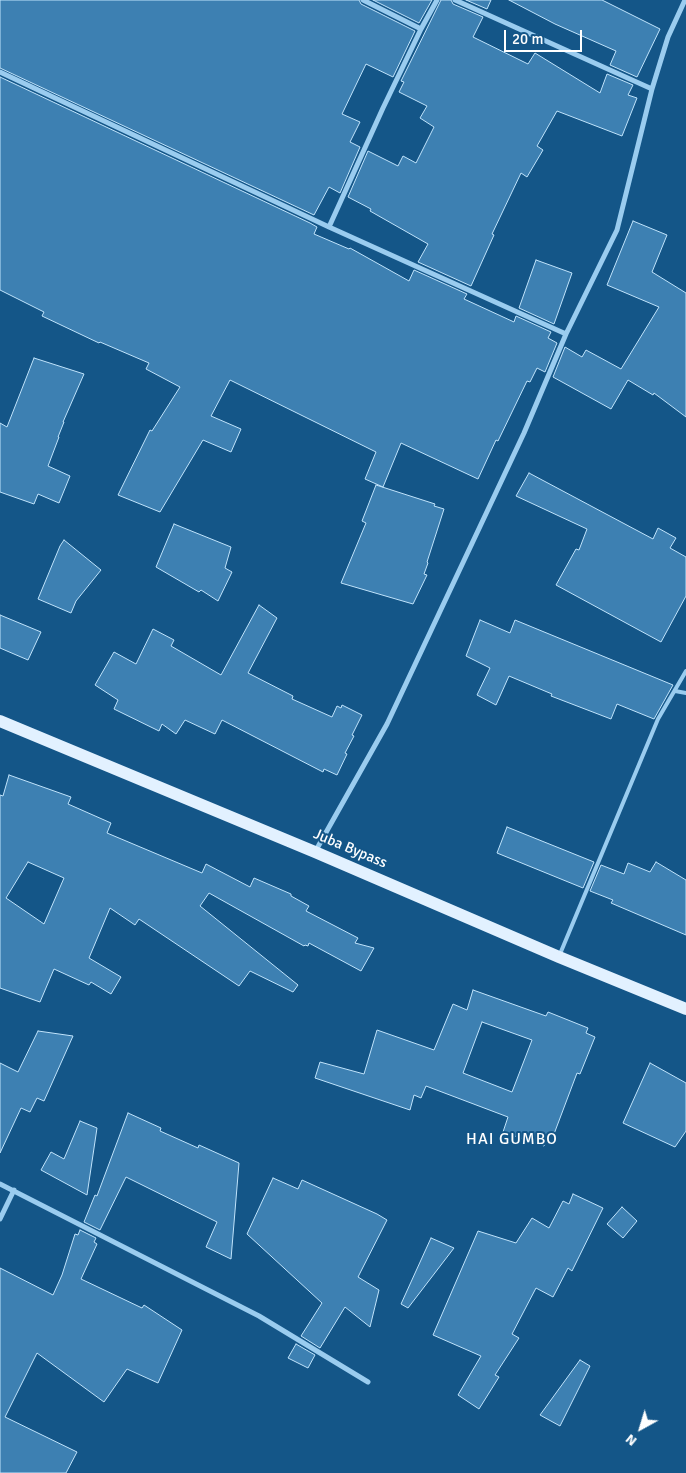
<!DOCTYPE html>
<style>
body{margin:0}
#map{position:relative;width:686px;height:1473px;overflow:hidden;background:#145688;font-family:Signika,sans-serif}
canvas{display:block}
.north{position:absolute;left:616px;top:1403px;width:50px;height:50px;-webkit-text-stroke:4px #145688;paint-order:stroke;rotate:219deg;font-size:14px;font-weight:700;line-height:20px;text-align:center;color:#fff}
.north::after{content:'';display:block;margin:auto;width:18px;height:22px;background:#fff;clip-path:polygon(50% 0,100% 100%,50% 72%,0 100%)}
.scale{position:absolute;left:504px;top:30px;width:78px;height:22px;box-sizing:border-box;border:2px solid #fff;border-top:0;padding-left:6px;font-size:15px;line-height:18px;white-space:nowrap;color:#fff;-webkit-text-stroke:4px #145688;paint-order:stroke}
</style>
<div id="map">
<canvas width="686" height="1473"></canvas>
<div class="north">N</div>
<div class="scale">20 m</div>
</div>
<script>
const ctx = document.querySelector('canvas').getContext('2d');
ctx.lineJoin = 'round';
function fillPath(path, color) {
  ctx.fillStyle = color;
  ctx.fill(path, 'evenodd');
}
function toPath(rows) {
  const path = new Path2D();
  for (const r of rows) {
    path.moveTo(r[0], r[1]);
    for (let i = 2; i < r.length; i += 2) path.lineTo(r[i], r[i + 1]);
  }
  return path;
}
function stroke(path, color, width, dash) {
  ctx.strokeStyle = color;
  ctx.lineWidth = width;
  ctx.lineCap = dash ? 'butt' : 'round';
  ctx.setLineDash(dash || []);
  ctx.stroke(path);
}
function write(font, color, halo, rows, align = 'center') {
  ctx.font = font + ' Signika,sans-serif';
  ctx.lineWidth = 4;
  ctx.setLineDash([]);
  ctx.textBaseline = 'middle';
  ctx.strokeStyle = halo;
  ctx.fillStyle = color;
  for (const [text, x, y, turn = 0] of rows) {
    ctx.save();
    ctx.translate(x, y);
    ctx.rotate((+turn || 0) * Math.PI / 180);
    ctx.textAlign = isNaN(turn) ? turn : align;
    if (halo) ctx.strokeText(text, 0, 0);
    ctx.fillText(text, 0, 0);
    ctx.restore();
  }
}
const building = toPath([
 [0,0,359,0,361,4,415,31,393,77,366,64,342,114,360,122,350,142,360,147,340,193,329,187,314,215,0,68,0,0],
 [373,0,432,0,419,23,373,0],
 [441,0,451,0,453,4,483,17,473,37,528,64,535,53,600,93,607,74,633,85,628,95,637,98,622,136,557,111,537,146,543,150,527,177,521,173,492,234,494,235,471,286,418,262,428,244,370,211,371,209,348,197,368,151,398,166,403,156,416,163,434,127,420,118,427,106,399,92,404,82,401,81,441,0],
 [466,0,491,0,487,9,466,0],
 [509,0,602,0,660,29,637,77,610,65,616,51,555,24,509,0],
 [0,77,310,223,317,227,314,234,349,249,350,248,409,281,414,270,467,294,464,299,514,322,516,316,551,332,548,338,557,343,545,372,537,368,530,382,527,381,498,441,496,440,478,479,401,443,383,487,365,479,376,452,230,380,211,416,241,429,231,452,203,440,160,512,118,495,150,430,152,431,180,387,146,369,149,363,100,342,99,343,42,316,44,312,0,290,0,77],
 [633,221,667,235,652,272,686,293,686,417,654,393,653,395,628,380,611,409,553,377,565,347,582,357,586,350,621,369,659,307,607,285,633,221],
 [536,260,572,273,554,324,519,308,536,260],
 [34,358,84,374,63,422,64,422,58,437,59,437,48,466,70,476,59,503,38,494,34,504,0,492,0,423,7,427,34,358],
 [529,473,653,539,658,528,676,538,670,548,686,557,686,596,661,642,556,585,576,549,579,550,587,529,516,496,529,473],
 [376,485,435,504,434,506,444,509,427,562,428,563,424,574,427,575,413,604,341,583,366,523,362,521,376,485],
 [174,524,231,547,225,568,232,572,218,601,201,590,199,592,156,567,174,524],
 [64,540,101,570,76,601,71,613,38,599,60,546,64,540],
 [259,605,277,618,248,673,293,696,292,699,332,717,337,706,341,708,342,705,362,715,352,735,354,736,345,753,347,754,337,775,324,769,323,772,222,720,215,734,185,720,176,734,162,724,159,731,114,709,118,700,95,685,114,652,136,664,153,629,174,640,171,646,221,675,259,605],
 [0,615,41,632,28,660,0,648,0,615],
 [480,620,510,633,515,620,673,685,654,719,617,704,611,719,551,696,552,694,509,676,496,705,477,695,490,668,466,656,480,620],
 [9,775,71,797,68,804,111,823,107,833,202,873,206,864,250,887,254,878,291,894,291,896,309,906,306,911,358,938,355,943,374,948,361,971,309,943,308,946,305,945,304,946,209,893,200,906,298,985,293,992,250,971,239,986,139,919,135,925,110,908,89,958,121,977,111,994,91,982,89,985,54,969,40,1002,0,988,0,795,3,796,9,775],
 [28,862,64,878,44,924,6,898,28,862],
 [507,827,594,862,583,888,497,853,507,827],
 [656,862,686,880,686,935,611,903,613,900,590,891,601,865,624,874,628,863,650,872,656,862],
 [473,990,546,1016,548,1012,588,1028,586,1033,595,1037,580,1074,577,1073,554,1134,549,1133,544,1146,503,1132,508,1117,426,1086,421,1098,414,1095,410,1110,315,1078,320,1062,364,1074,377,1030,434,1050,453,1004,467,1010,473,990],
 [482,1022,532,1040,512,1092,463,1073,482,1022],
 [38,1031,73,1036,44,1101,37,1098,30,1112,21,1108,0,1153,0,1063,18,1072,38,1031],
 [650,1063,686,1083,686,1131,675,1147,623,1123,650,1063],
 [128,1113,161,1128,160,1131,198,1148,199,1145,239,1163,231,1259,206,1247,217,1222,126,1177,100,1230,84,1222,95,1195,97,1196,128,1113],
 [80,1121,97,1128,87,1195,41,1170,51,1152,64,1159,80,1121],
 [273,1178,298,1189,302,1180,377,1214,387,1220,358,1277,379,1290,370,1327,345,1307,320,1348,301,1336,322,1303,247,1234,273,1178],
 [573,1194,603,1208,572,1271,568,1268,553,1297,536,1288,512,1334,519,1338,495,1375,499,1377,479,1409,458,1395,481,1356,433,1335,478,1231,516,1243,532,1218,549,1228,563,1201,569,1204,573,1194],
 [622,1207,637,1221,623,1238,607,1224,622,1207],
 [80,1230,96,1238,94,1242,97,1244,81,1279,142,1308,144,1305,182,1330,158,1383,127,1369,104,1402,37,1353,5,1417,77,1452,66,1473,0,1473,0,1268,53,1295,62,1275,75,1234,78,1235,80,1230],
 [431,1238,454,1248,408,1308,401,1304,431,1238],
 [296,1344,315,1355,308,1368,288,1358,296,1344],
 [580,1360,590,1366,560,1426,540,1415,580,1360]
]);
fillPath(building, '#3d80b2');
stroke(building, '#c0e3fb', 1);
stroke(toPath([
 [675,691,686,693],
 [560,954,658,719,686,671]
]), '#9accef', 4);
stroke(toPath([
 [363,0,421,29],
 [455,0,652,89],
 [0,72,329,227,566,334],
 [329,227,383,108,421,29,437,0],
 [315,852,387,724,524,433,566,334,617,230,652,89,668,37,685,0],
 [0,1184,259,1316,368,1382],
 [0,1219,14,1190]
]), '#9accef', 5);
stroke(toPath([
 [0,721,315,852,559,957,686,1009]
]), '#e2f1ff', 12);
write('15px', '#fff', '#145688', [
 ["Juba Bypass",350,849,23]
]);
ctx.letterSpacing = '1px';
write('16px', '#fff', '#145688', [
 ["HAI GUMBO",512,1140]
]);
ctx.letterSpacing = '0px';
</script>
